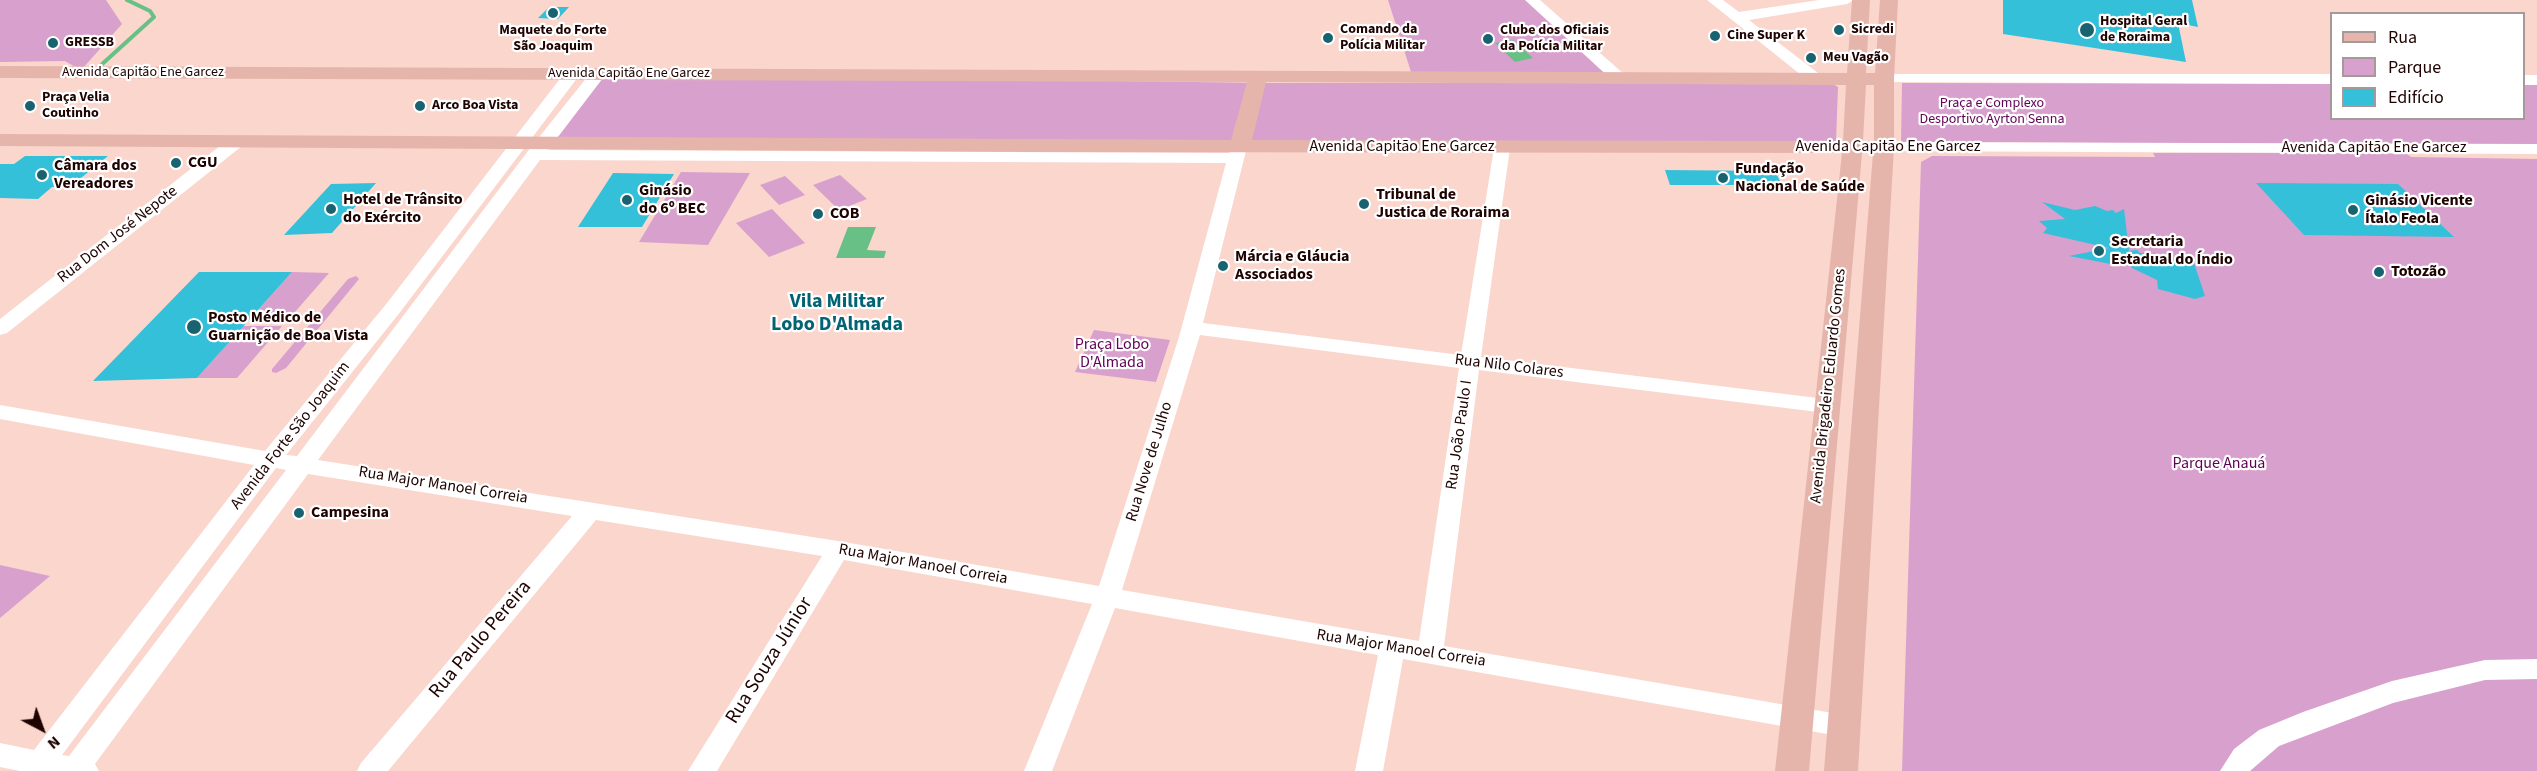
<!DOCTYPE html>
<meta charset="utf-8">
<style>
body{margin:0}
#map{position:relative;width:2537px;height:771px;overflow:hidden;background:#fad6cd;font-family:"Source Sans 3",sans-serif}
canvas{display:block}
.legend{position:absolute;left:2330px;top:12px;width:195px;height:108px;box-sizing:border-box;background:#fff;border:2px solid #a59a99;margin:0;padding:8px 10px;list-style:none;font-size:18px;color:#1e0300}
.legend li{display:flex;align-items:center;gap:12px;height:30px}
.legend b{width:30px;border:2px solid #a59a99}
.north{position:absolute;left:12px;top:699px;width:60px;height:60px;-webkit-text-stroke:4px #fff;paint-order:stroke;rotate:139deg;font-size:16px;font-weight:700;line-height:24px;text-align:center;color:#1e0300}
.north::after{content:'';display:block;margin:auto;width:21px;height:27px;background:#1e0300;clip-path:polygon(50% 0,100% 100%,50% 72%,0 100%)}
</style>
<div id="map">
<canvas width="2537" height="771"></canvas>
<ul class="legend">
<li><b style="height:8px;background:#e5b5ab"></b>Rua</li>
<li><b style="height:16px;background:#d8a0cd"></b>Parque</li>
<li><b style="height:16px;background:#35c0da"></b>Edifício</li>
</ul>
<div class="north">N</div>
</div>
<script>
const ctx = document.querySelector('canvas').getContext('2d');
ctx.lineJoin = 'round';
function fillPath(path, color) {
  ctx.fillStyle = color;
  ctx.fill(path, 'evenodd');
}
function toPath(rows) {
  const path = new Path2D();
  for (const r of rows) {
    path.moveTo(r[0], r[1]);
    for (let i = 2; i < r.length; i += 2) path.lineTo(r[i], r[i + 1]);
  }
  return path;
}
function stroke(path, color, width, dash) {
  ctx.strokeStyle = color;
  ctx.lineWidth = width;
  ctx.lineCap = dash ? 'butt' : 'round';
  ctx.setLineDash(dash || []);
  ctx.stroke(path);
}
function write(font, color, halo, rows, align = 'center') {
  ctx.font = font + ' "Source Sans 3",sans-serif';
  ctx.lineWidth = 4.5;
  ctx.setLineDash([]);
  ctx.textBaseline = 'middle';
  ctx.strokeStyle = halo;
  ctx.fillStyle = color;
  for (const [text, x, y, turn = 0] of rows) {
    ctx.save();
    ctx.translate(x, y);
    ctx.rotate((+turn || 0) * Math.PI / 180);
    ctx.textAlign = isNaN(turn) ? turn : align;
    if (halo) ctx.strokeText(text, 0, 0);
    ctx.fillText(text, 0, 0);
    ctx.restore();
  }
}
fillPath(toPath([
 [0,0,106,0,122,24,83,68,77,68,65,61,0,62],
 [1388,0,1532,0,1619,78,1413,78],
 [598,74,1268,83,1831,83,1838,87,1836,142,544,144],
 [1902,83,2331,84,2332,118,2524,118,2524,83,2537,83,2537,145,1901,142],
 [2404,152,2411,157,2537,159,2537,771,1902,771,1921,162,1932,156,2155,157,2153,153],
 [681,172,750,173,708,245,639,242],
 [840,175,867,199,839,210,813,185],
 [785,176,805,195,779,205,760,185],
 [772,209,805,243,769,257,736,223],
 [292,272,329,273,288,320,249,320],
 [356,276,359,279,286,368,276,373,272,372,272,369,348,279],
 [243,326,282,326,237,378,197,378],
 [1094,330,1170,340,1156,382,1075,372],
 [0,565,50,576,0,618]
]), '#d8a0cd');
fillPath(toPath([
 [1513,40,1533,58,1515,62,1495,43],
 [848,227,876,227,867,250,886,251,884,258,836,258]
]), '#69c087');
stroke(toPath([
 [100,66,154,17,150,11,127,0]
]), '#69c087', 4);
fillPath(toPath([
 [2003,0,2192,0,2198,27,2178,23,2186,62,2003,34],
 [549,7,569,7,558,19,538,18],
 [25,156,108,156,70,187,52,187,38,199,0,198,0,164,14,164],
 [1665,170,1775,171,1782,185,1670,185],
 [613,173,674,174,642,227,578,227],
 [376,183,332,233,284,235,331,184],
 [2256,183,2398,184,2454,237,2304,235],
 [2042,202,2075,210,2095,206,2107,211,2113,210,2116,213,2124,209,2129,251,2137,250,2140,253,2155,253,2155,256,2193,260,2205,296,2195,299,2158,289,2157,280,2132,268,2130,262,2116,265,2069,256,2109,248,2043,233,2047,228,2039,221,2065,219],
 [199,272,292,272,197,378,93,381]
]), '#35c0da');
fillPath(toPath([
 [1525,0,1540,0,1625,75,1627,78,1625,81,1613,81,1525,0],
 [1707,0,1723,0,1739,12,1819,0,1854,0,1847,4,1749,20,1822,76,1824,79,1822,82,1816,84,1810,82,1707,0],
 [572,69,578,71,580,74,578,77,401,311,286,455,297,456,528,151,592,71,604,71,606,74,548,150,1229,153,1233,143,1245,143,1247,147,1203,323,1461,355,1494,148,1496,144,1502,143,1508,144,1510,148,1481,357,1826,399,1834,401,1837,406,1834,411,1826,413,1479,370,1444,646,1844,715,1854,718,1857,726,1854,734,1844,737,1403,659,1383,771,1355,771,1378,655,1115,608,1052,771,1024,771,1092,604,844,560,717,771,688,771,822,556,596,520,388,771,357,771,361,763,572,516,308,474,95,764,99,771,20,771,0,767,0,743,34,750,254,465,0,419,0,405,265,451,387,303,566,71,572,69],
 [540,160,1226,163,1179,337,1099,586,838,541,318,460,540,160],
 [1200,335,1459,368,1419,641,1122,590,1200,335],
 [276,468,286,470,69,756,62,755,276,468],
 [1884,74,2332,74,2332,84,1878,82,1876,79,1878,76,1884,74],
 [2524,75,2537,75,2537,85,2524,85,2524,75],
 [236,137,244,142,242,146,7,333,0,335,0,319,230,138,236,137],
 [1884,142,2537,144,2537,154,1878,151,1876,147,1884,142],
 [2537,659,2537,679,2485,680,2393,703,2279,746,2250,771,2220,771,2234,749,2259,730,2303,712,2392,681,2485,660,2537,659]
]), '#fff');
fillPath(toPath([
 [1852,0,1870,0,1866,73,1875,73,1880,0,1898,0,1894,79,1894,147,1858,771,1824,771,1873,153,1862,153,1809,771,1775,771,1842,153,1029,152,0,146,0,134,1231,140,1247,82,0,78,0,66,1847,73,1852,0],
 [1266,82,1846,85,1843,141,1252,140,1266,82],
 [1866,85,1874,85,1874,141,1863,141,1866,85]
]), '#e5b5ab');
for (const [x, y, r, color] of [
 [553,13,6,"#196270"],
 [1839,30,6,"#196270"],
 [2087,30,8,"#196270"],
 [1715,36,6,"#196270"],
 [1328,38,6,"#196270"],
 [1488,39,6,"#196270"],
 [53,43,6,"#196270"],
 [1811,58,6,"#196270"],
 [30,106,6,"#196270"],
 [420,106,6,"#196270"],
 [176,163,6,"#196270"],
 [42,175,6,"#196270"],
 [1723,178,6,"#196270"],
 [627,200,6,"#196270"],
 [1364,204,6,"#196270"],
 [331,209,6,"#196270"],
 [2353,210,6,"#196270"],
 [818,214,6,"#196270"],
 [2099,251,6,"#196270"],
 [1223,266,6,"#196270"],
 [2379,272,6,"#196270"],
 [194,327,8,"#196270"],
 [299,513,6,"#196270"]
]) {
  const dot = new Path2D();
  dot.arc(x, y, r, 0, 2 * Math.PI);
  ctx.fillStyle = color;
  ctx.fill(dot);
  stroke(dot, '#fff', 2);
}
write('bold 14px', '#1e0300', '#fff', [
 ["Hospital Geral",2100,22],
 ["de Roraima",2100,38],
 ["Comando da",1340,30],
 ["Polícia Militar",1340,46],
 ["Sicredi",1851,30],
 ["Maquete do Forte",553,31,"center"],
 ["São Joaquim",553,47,"center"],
 ["Clube dos Oficiais",1500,31],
 ["da Polícia Militar",1500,47],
 ["Cine Super K",1727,36],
 ["GRESSB",65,43],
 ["Meu Vagão",1823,58],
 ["Praça Velia",42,98],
 ["Coutinho",42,114],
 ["Arco Boa Vista",432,106]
], 'left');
write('14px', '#1e0300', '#fff', [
 ["Avenida Capitão Ene Garcez",143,73],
 ["Avenida Capitão Ene Garcez",629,74]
]);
write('14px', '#5f0256', '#fff', [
 ["Praça e Complexo",1992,104],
 ["Desportivo Ayrton Senna",1992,120]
]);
write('16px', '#1e0300', '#fff', [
 ["Avenida Capitão Ene Garcez",1402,147],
 ["Avenida Capitão Ene Garcez",1888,147],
 ["Avenida Capitão Ene Garcez",2374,148],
 ["Rua Dom José Nepote",118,235,-38],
 ["Rua Nilo Colares",1509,367,7],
 ["Avenida Brigadeiro Eduardo Gomes",1829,386,-84],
 ["Rua João Paulo I",1460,435,-82],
 ["Avenida Forte São Joaquim",291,436,-52],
 ["Rua Nove de Julho",1150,462,-73],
 ["Rua Major Manoel Correia",443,486,9],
 ["Rua Major Manoel Correia",923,565,10],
 ["Rua Major Manoel Correia",1401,649,9]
]);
write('bold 16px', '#1e0300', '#fff', [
 ["CGU",188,163],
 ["Câmara dos",54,166],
 ["Vereadores",54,184],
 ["Fundação",1735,169],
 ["Nacional de Saúde",1735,187],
 ["Ginásio",639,191],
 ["do 6º BEC",639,209],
 ["Tribunal de",1376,195],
 ["Justica de Roraima",1376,213],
 ["Hotel de Trânsito",343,200],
 ["do Exército",343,218],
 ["Ginásio Vicente",2365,201],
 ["Ítalo Feola",2365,219],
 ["COB",830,214],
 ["Secretaria",2111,242],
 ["Estadual do Índio",2111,260],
 ["Márcia e Gláucia",1235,257],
 ["Associados",1235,275],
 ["Totozão",2391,272],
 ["Posto Médico de",208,318],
 ["Guarnição de Boa Vista",208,336],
 ["Campesina",311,513]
], 'left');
write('16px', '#5f0256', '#fff', [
 ["Praça Lobo",1112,345],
 ["D'Almada",1112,363],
 ["Parque Anauá",2219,464]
]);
write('bold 20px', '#026373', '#fff', [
 ["Vila Militar",837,303],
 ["Lobo D'Almada",837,326]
]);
write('20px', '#1e0300', '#fff', [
 ["Rua Paulo Pereira",481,640,-50],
 ["Rua Souza Júnior",770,661,-58]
]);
</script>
